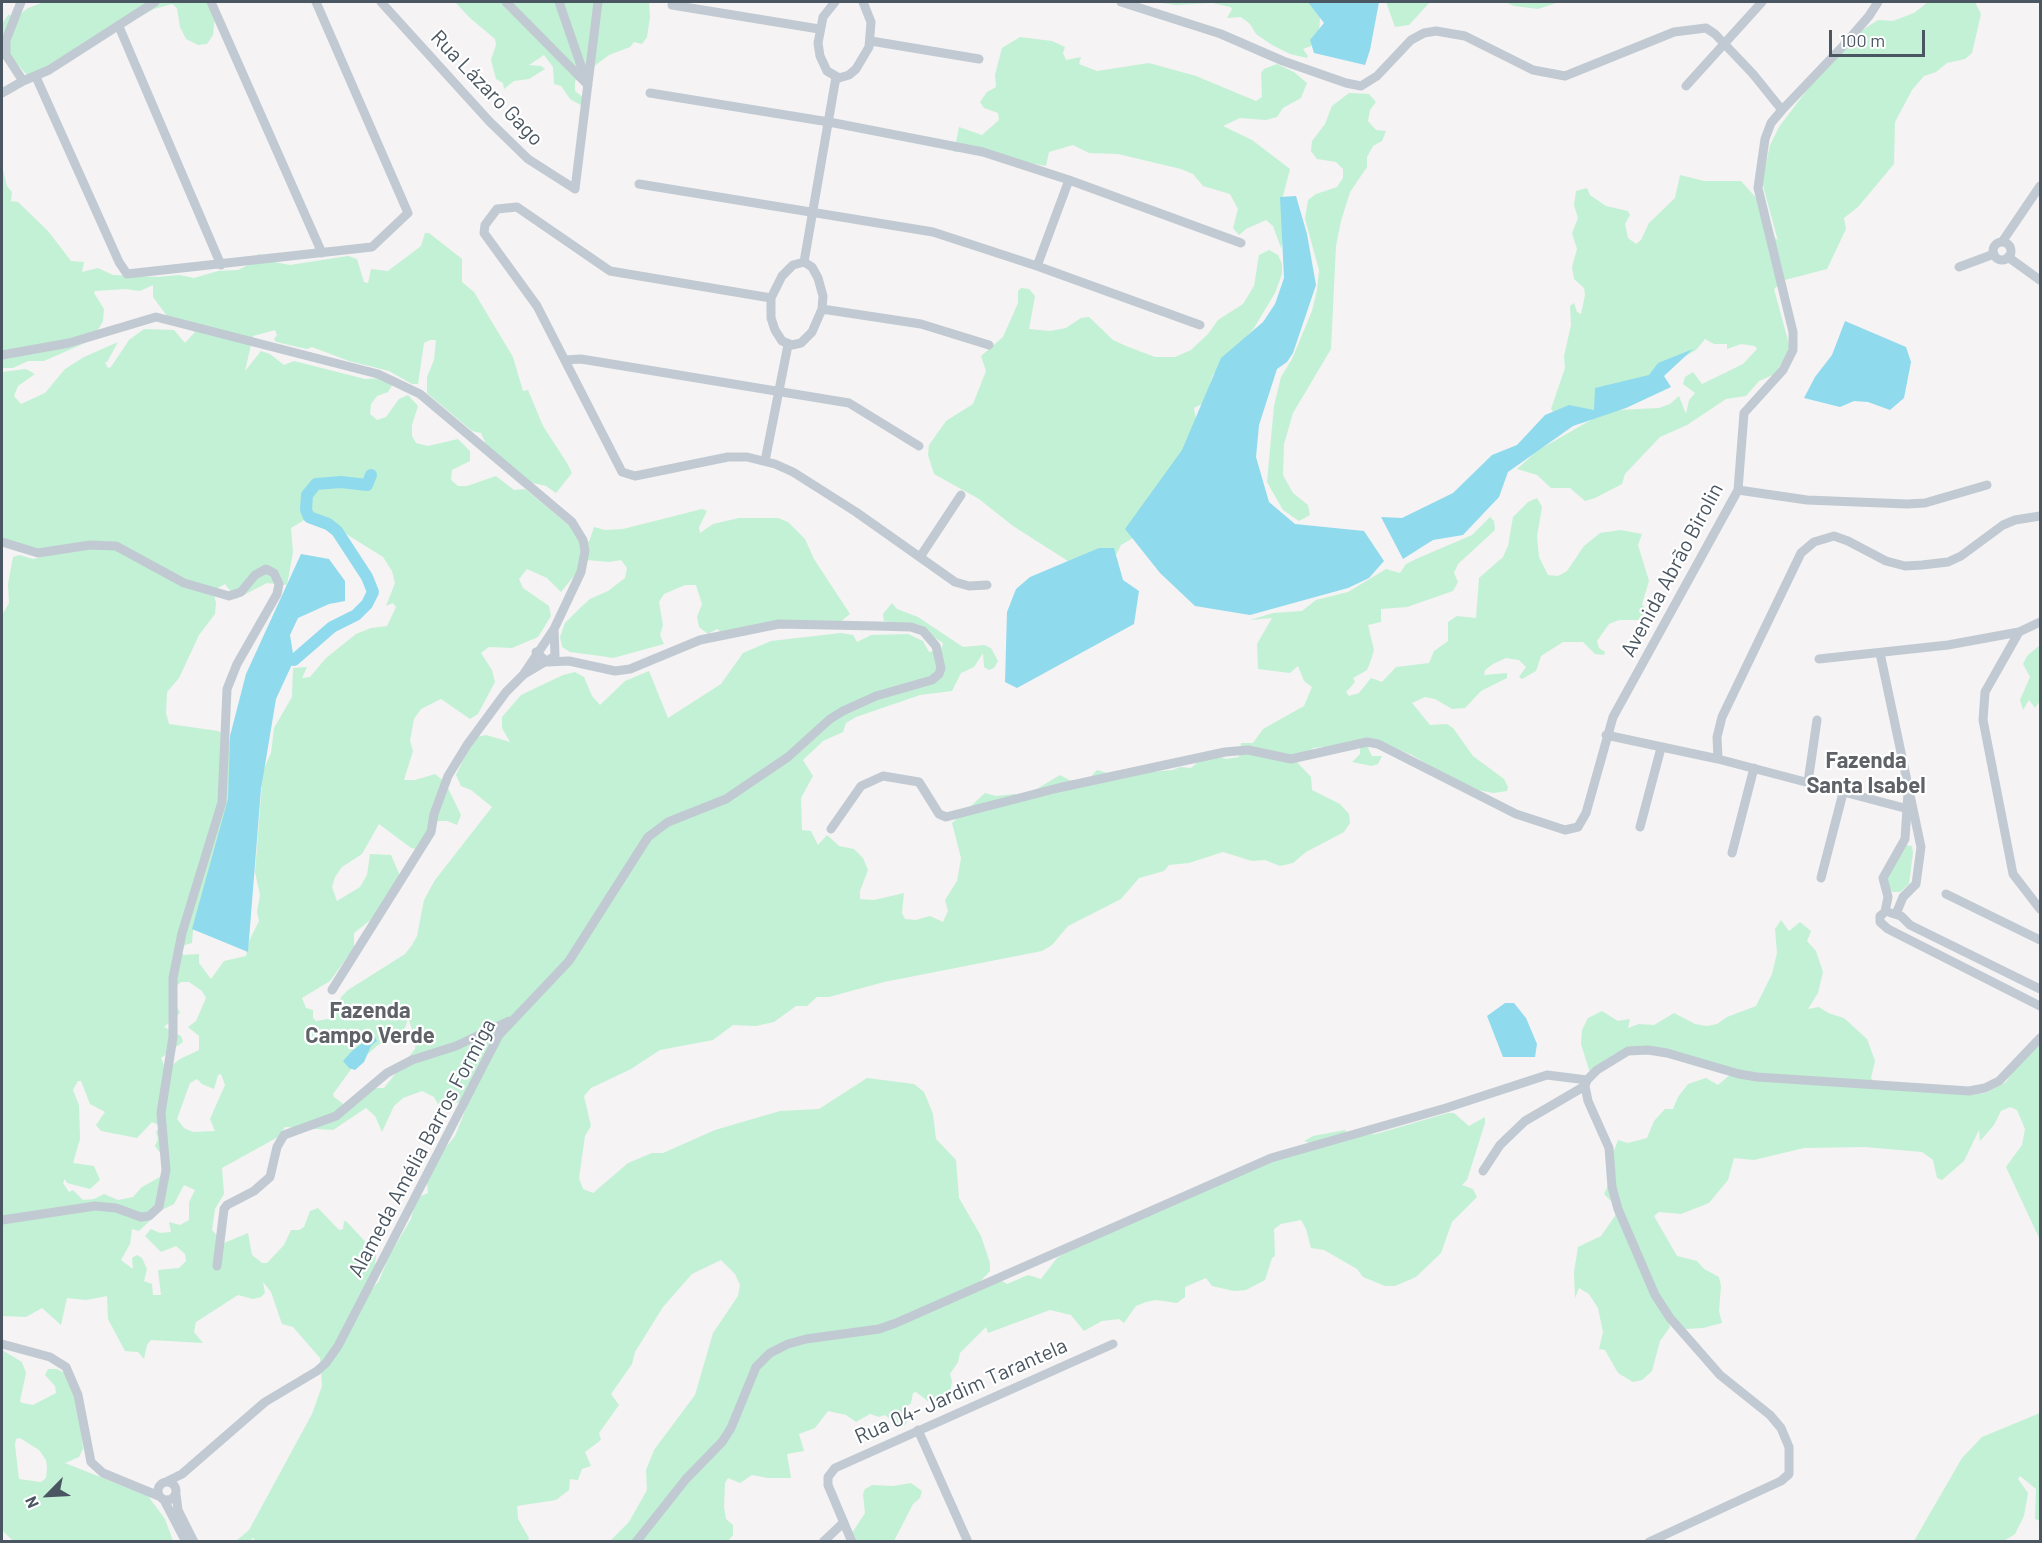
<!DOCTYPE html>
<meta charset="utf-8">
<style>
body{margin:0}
#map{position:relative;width:2042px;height:1543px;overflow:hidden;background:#f5f3f3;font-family:Barlow,sans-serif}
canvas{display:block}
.frame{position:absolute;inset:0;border:3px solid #4a5661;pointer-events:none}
.north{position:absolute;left:18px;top:1465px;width:60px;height:60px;-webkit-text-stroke:4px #fff;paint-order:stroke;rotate:246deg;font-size:16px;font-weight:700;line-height:24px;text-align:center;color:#4a5661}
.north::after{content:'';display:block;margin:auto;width:21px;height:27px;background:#4a5661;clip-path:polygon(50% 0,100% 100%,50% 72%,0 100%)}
.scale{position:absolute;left:1829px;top:30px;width:96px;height:27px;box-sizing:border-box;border:3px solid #4a5661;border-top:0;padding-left:8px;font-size:18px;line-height:21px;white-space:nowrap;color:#4a5661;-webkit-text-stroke:4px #fff;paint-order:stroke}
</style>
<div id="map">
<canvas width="2042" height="1543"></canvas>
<div class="frame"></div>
<div class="north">N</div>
<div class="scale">100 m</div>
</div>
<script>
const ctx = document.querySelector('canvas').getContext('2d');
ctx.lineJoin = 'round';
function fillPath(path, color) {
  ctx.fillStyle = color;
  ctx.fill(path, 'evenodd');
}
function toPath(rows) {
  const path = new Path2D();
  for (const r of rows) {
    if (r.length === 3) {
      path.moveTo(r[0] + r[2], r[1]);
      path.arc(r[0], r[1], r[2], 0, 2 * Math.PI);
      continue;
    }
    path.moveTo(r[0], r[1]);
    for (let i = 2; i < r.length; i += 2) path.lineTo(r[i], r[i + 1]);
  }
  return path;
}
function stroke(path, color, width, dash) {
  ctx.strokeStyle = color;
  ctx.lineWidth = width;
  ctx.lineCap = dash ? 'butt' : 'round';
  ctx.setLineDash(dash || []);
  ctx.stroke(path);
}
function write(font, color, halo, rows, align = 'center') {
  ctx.font = font + ' Barlow,sans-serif';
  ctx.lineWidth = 4.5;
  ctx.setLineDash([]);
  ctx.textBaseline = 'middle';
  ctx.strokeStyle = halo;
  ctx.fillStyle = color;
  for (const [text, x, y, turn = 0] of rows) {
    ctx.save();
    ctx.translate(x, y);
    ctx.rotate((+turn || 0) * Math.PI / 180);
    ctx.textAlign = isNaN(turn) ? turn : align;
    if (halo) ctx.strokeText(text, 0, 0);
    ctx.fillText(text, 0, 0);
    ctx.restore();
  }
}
fillPath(toPath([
 [44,2,210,2,215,17,213,35,207,44,198,45,186,39,180,27,177,8,172,4,154,9,101,39,60,67,27,75,18,65,2,55,2,24,8,15,19,15,28,8],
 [455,2,649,2,650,17,647,37,642,44,634,42,630,47,609,55,575,81,575,91,585,99,586,108,570,99,561,86,554,84,553,67,544,55,529,65,541,66,545,69,529,79,514,81,504,89,503,83,496,79,491,60,496,45,495,39,470,18],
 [1154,2,1312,2,1320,17,1319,34,1314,45,1303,49,1308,56,1307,58,1290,54,1272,45,1256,34,1250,24,1241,17,1227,18,1232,9,1230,7,1212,3,1176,5],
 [1386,2,1430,2,1409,25,1395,27],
 [1505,2,1559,2,1538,9,1514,6],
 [1928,2,1975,2,1981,14,1972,53,1965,59,1947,63,1936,72,1924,76,1912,90,1895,122,1894,164,1858,207,1844,218,1846,229,1827,269,1785,280,1774,289,1790,348,1775,374,1759,381,1746,396,1726,399,1687,425,1660,437,1625,474,1622,484,1595,498,1585,501,1570,488,1551,488,1537,475,1517,469,1537,451,1596,417,1555,414,1551,409,1565,368,1564,356,1571,325,1570,306,1574,303,1577,312,1581,314,1585,295,1584,288,1574,279,1572,267,1577,249,1572,233,1578,218,1574,205,1576,191,1587,188,1590,195,1606,206,1628,211,1630,215,1625,224,1628,238,1636,244,1641,240,1649,223,1675,198,1680,175,1704,181,1741,181,1758,200,1773,235,1778,241,1762,182,1770,145,1779,127,1822,70,1864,29,1878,20,1893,21,1914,13],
 [1705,339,1714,344,1727,344,1727,349,1741,344,1755,346,1757,349,1743,364,1702,384,1693,372,1685,377,1683,384,1695,393,1689,400,1686,414,1679,396,1670,404,1659,408,1619,410,1677,361,1696,350],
 [1020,37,1052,41,1065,47,1063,53,1066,60,1081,57,1079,64,1097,71,1149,63,1196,76,1256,101,1262,97,1261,73,1264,69,1277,64,1294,72,1307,83,1301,98,1283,108,1277,117,1266,120,1240,118,1223,126,1252,140,1290,169,1283,196,1285,230,1281,248,1273,226,1266,220,1246,229,1239,235,1233,228,1238,209,1230,194,1203,186,1193,174,1181,169,1118,154,1089,153,1073,145,1049,152,1046,166,968,151,954,152,959,127,982,135,999,120,998,113,984,108,980,102,987,92,996,87,995,75,1002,48],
 [1349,93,1369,94,1376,102,1370,110,1368,121,1376,130,1386,131,1382,141,1373,146,1367,157,1367,167,1350,192,1341,221,1336,246,1331,349,1293,413,1284,444,1283,475,1293,493,1308,505,1310,515,1299,521,1283,510,1267,482,1274,406,1281,377,1292,359,1312,311,1317,290,1319,270,1305,219,1308,200,1316,194,1337,187,1343,178,1343,169,1336,162,1317,159,1311,151,1312,141,1325,124,1332,106],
 [2,166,7,186,12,192,11,201,18,202,48,231,71,261,84,262,82,272,98,268,113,275,157,277,179,275,194,278,218,271,238,270,252,263,255,256,259,254,267,256,274,262,290,265,348,256,357,259,364,282,368,283,371,269,388,271,421,246,425,233,429,233,462,259,462,282,474,292,513,357,523,391,528,390,543,426,567,463,572,473,556,493,546,486,525,481,486,444,481,433,472,431,427,393,427,377,434,360,436,340,430,340,424,343,418,384,412,384,389,371,349,361,312,347,307,349,276,342,274,339,277,335,275,330,253,336,245,371,261,351,270,354,284,365,294,361,365,379,381,378,393,384,388,392,377,396,371,404,370,414,377,420,386,417,399,399,408,395,418,406,412,425,412,436,416,443,428,446,458,439,470,451,470,461,452,470,451,480,458,486,467,486,496,476,514,490,525,489,589,542,594,527,605,530,623,529,702,509,707,511,699,527,700,533,713,524,739,518,778,518,788,522,805,539,814,559,850,614,840,622,723,633,717,629,708,634,699,627,697,617,702,604,696,585,685,585,664,594,659,602,663,625,660,635,664,644,613,658,601,656,570,652,562,647,560,637,565,623,580,608,590,599,608,591,625,578,627,568,621,560,609,562,587,560,561,592,547,578,527,569,519,579,523,588,549,606,551,616,538,637,512,648,489,647,481,653,492,670,495,682,478,714,470,719,441,699,421,709,414,719,410,741,413,751,404,780,415,780,435,774,445,782,461,815,457,825,447,821,437,821,422,850,411,848,379,824,362,854,342,867,335,877,332,887,337,901,360,887,367,875,370,854,391,855,400,876,378,914,354,933,354,948,330,981,302,998,306,1008,313,1010,313,1018,316,1021,333,1018,341,997,348,990,405,954,412,945,417,936,424,900,435,880,492,807,471,790,461,786,456,775,466,754,477,737,486,735,510,742,502,728,502,717,521,695,563,675,575,672,584,677,592,696,600,705,625,681,649,671,668,718,721,684,743,653,771,641,841,633,853,635,857,642,871,635,908,634,923,641,929,652,941,650,943,643,920,629,884,621,883,614,892,603,897,609,918,617,963,647,984,645,991,648,998,661,994,668,989,670,984,667,983,653,974,667,961,673,952,691,920,695,856,717,846,723,843,732,823,741,803,760,813,776,801,798,802,830,811,831,818,845,827,835,839,846,854,849,863,858,868,870,860,891,860,899,874,900,904,893,902,913,905,919,916,920,930,916,943,922,948,911,945,900,957,881,961,858,952,823,985,793,996,796,1015,794,1020,799,1060,775,1075,783,1088,780,1097,770,1115,775,1173,770,1180,767,1191,768,1199,761,1216,756,1226,759,1239,757,1241,743,1253,743,1263,729,1304,706,1312,687,1304,681,1298,666,1290,673,1258,669,1257,644,1272,618,1250,620,1273,613,1302,611,1316,600,1348,592,1386,569,1400,573,1406,564,1416,559,1472,535,1490,517,1494,521,1495,530,1458,564,1454,573,1458,582,1453,591,1407,607,1381,609,1381,622,1368,625,1374,650,1371,660,1367,670,1353,678,1355,682,1346,692,1349,696,1359,693,1371,678,1382,682,1396,667,1429,663,1434,651,1448,641,1448,622,1457,616,1476,618,1479,578,1503,557,1508,546,1513,517,1528,502,1537,498,1542,507,1537,536,1539,557,1548,575,1558,576,1567,571,1584,546,1600,533,1621,530,1642,534,1638,545,1649,581,1642,604,1645,609,1655,611,1656,615,1646,620,1619,620,1609,624,1597,641,1599,648,1605,652,1604,655,1595,654,1583,642,1563,642,1541,656,1536,671,1522,679,1519,677,1526,667,1519,660,1506,658,1493,664,1485,670,1484,675,1507,673,1507,678,1481,691,1465,708,1452,709,1435,699,1425,697,1412,703,1430,725,1447,724,1453,728,1473,756,1504,779,1508,787,1507,791,1493,793,1478,790,1443,774,1412,755,1377,741,1368,747,1369,750,1372,756,1382,756,1378,764,1372,766,1352,762,1360,754,1360,748,1344,745,1314,748,1295,760,1311,777,1312,790,1340,804,1349,814,1350,823,1344,832,1306,852,1293,863,1280,866,1265,860,1252,861,1223,852,1189,863,1169,865,1164,871,1139,878,1121,899,1068,926,1052,945,1042,951,884,982,829,997,817,997,807,1006,796,1006,774,1022,756,1026,733,1025,713,1040,660,1050,631,1069,591,1088,584,1096,591,1126,585,1136,579,1178,583,1189,593,1193,628,1163,652,1153,663,1153,715,1130,780,1111,819,1109,867,1078,914,1084,924,1092,933,1114,936,1139,956,1160,959,1198,981,1236,990,1263,990,1271,977,1285,1002,1281,1007,1284,1028,1275,1041,1279,1057,1258,1072,1248,1310,1143,1304,1141,1313,1136,1345,1130,1349,1136,1376,1134,1448,1113,1454,1113,1469,1126,1485,1117,1485,1123,1467,1180,1462,1185,1473,1189,1477,1197,1452,1222,1441,1253,1416,1277,1395,1286,1385,1286,1363,1277,1357,1269,1324,1250,1311,1248,1306,1229,1301,1220,1281,1224,1274,1229,1275,1256,1272,1258,1265,1280,1246,1290,1234,1291,1212,1286,1206,1278,1185,1287,1185,1297,1177,1303,1156,1300,1146,1302,1136,1306,1124,1323,1119,1319,1102,1321,1084,1331,1071,1315,1050,1310,988,1333,986,1327,960,1353,958,1362,950,1374,952,1381,950,1393,929,1402,916,1392,913,1393,911,1403,903,1410,908,1419,905,1425,900,1427,885,1415,879,1417,870,1414,856,1422,846,1415,828,1411,815,1428,799,1434,804,1451,787,1454,791,1478,768,1478,752,1475,740,1483,728,1478,725,1483,724,1507,726,1519,733,1525,733,1535,728,1541,610,1541,629,1522,647,1490,646,1470,654,1450,695,1395,713,1333,738,1296,740,1285,735,1274,721,1260,692,1274,663,1307,635,1352,632,1364,611,1394,619,1405,599,1433,601,1440,585,1452,591,1466,582,1469,578,1480,570,1479,569,1490,556,1500,517,1506,518,1519,529,1538,528,1541,254,1542,254,1538,248,1541,236,1541,249,1530,312,1414,322,1386,320,1358,293,1327,282,1324,271,1292,263,1282,265,1293,261,1297,253,1299,238,1295,196,1322,194,1332,203,1343,151,1340,147,1345,144,1359,138,1352,125,1351,108,1319,107,1296,86,1300,67,1298,61,1325,42,1308,26,1317,2,1316,2,615,9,603,8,584,13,557,19,555,33,559,51,555,2,540,2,372,26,369,35,374,18,386,14,396,21,404,45,393,65,369,84,357,118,342,107,362,105,362,108,368,111,367,129,340,144,329,174,330,185,343,195,332,167,316,153,297,153,285,140,291,126,289,95,291,94,293,104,309,103,321,98,330,85,343,44,361,28,361,13,368,2,368],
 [304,520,315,520,335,527,383,557,392,571,395,583,386,606,393,603,396,607,387,626,371,628,356,634,326,658,310,677,302,678,307,667,293,668,292,697,274,728,271,753,263,771,255,872,260,895,257,912,259,921,250,939,246,956,224,961,211,979,199,963,199,954,184,955,180,952,185,945,192,943,193,930,203,926,240,754,231,741,218,731,169,724,166,713,167,692,179,678,199,635,215,614,216,603,213,591,225,584,236,599,267,583,287,585,293,552,291,528],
 [181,982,189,982,202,991,206,998,196,1021,188,1027,199,1036,199,1050,180,1059,166,1070,161,1058,183,1042,181,1036,164,1027,180,1013,174,999,174,988],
 [408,1018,416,1041,415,1049,384,1088,375,1088,346,1106,334,1097,333,1094,352,1068,378,1045,403,1035],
 [221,1074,225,1085,210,1119,215,1131,193,1132,184,1128,177,1119,190,1083,197,1079,202,1084,214,1089,218,1075],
 [78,1081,81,1081,90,1104,105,1112,96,1125,101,1131,137,1138,152,1122,160,1126,156,1132,158,1139,155,1146,167,1162,167,1173,142,1187,133,1197,118,1200,104,1194,94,1199,83,1200,73,1190,69,1192,63,1183,65,1179,67,1183,90,1189,100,1180,94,1166,73,1163,80,1139,79,1105,73,1090],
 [422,1091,434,1097,438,1104,466,1102,465,1111,455,1136,436,1160,427,1183,428,1193,421,1196,415,1203,411,1219,389,1256,379,1281,372,1289,376,1256,373,1250,347,1222,344,1221,343,1229,339,1230,318,1208,310,1211,304,1227,299,1230,291,1230,284,1245,267,1263,262,1263,252,1255,248,1233,224,1243,212,1230,215,1209,224,1194,222,1168,278,1137,285,1127,333,1130,366,1108,375,1116,382,1132,394,1106,403,1098],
 [184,1185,195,1190,189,1202,189,1220,180,1225,169,1222,171,1232,160,1233,151,1229,145,1236,161,1252,176,1246,185,1254,186,1261,179,1268,158,1270,161,1295,153,1295,152,1284,144,1281,147,1269,142,1258,137,1255,132,1258,133,1269,121,1260,130,1244,132,1229,139,1231,160,1211,174,1204],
 [1269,250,1278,255,1282,264,1282,274,1275,293,1254,328,1213,375,1204,403,1194,408,1197,426,1133,538,1121,545,1116,555,1071,563,1013,526,979,499,934,474,928,455,929,445,946,421,973,404,986,371,981,356,1003,337,1018,303,1018,291,1021,288,1029,289,1035,296,1029,329,1050,331,1066,328,1081,318,1089,317,1113,340,1126,346,1155,357,1175,357,1191,350,1208,334,1218,320,1243,304,1254,286,1259,255],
 [2040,645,2040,701,2035,708,2029,700,2023,710,2020,700,2030,677,2023,664,2027,656],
 [1905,845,1912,846,1913,853,1909,884,1900,892,1893,892,1887,889,1885,877],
 [1781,920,1789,931,1800,922,1811,931,1807,941,1816,951,1823,972,1818,993,1808,1009,1819,1007,1828,1013,1844,1018,1867,1039,1875,1061,1871,1078,1875,1083,1969,1095,1986,1093,2006,1082,2017,1065,2040,1040,2040,1240,2006,1167,2022,1145,2025,1129,2017,1110,2010,1107,2001,1111,1994,1125,1980,1141,1979,1130,1964,1161,1942,1180,1937,1178,1933,1160,1922,1152,1865,1147,1804,1148,1754,1160,1734,1158,1728,1180,1709,1203,1681,1214,1659,1212,1654,1216,1677,1256,1697,1261,1704,1269,1719,1277,1721,1286,1719,1311,1722,1323,1703,1328,1686,1329,1669,1324,1670,1327,1660,1341,1652,1371,1642,1380,1633,1382,1618,1373,1605,1350,1599,1349,1603,1332,1598,1308,1589,1294,1579,1288,1575,1298,1574,1272,1578,1247,1601,1236,1615,1216,1615,1205,1604,1194,1610,1181,1610,1172,1606,1173,1618,1140,1628,1143,1647,1138,1654,1121,1665,1109,1673,1109,1678,1097,1688,1084,1706,1078,1718,1085,1731,1074,1675,1053,1630,1052,1590,1073,1581,1044,1582,1030,1588,1018,1602,1011,1618,1021,1630,1019,1628,1028,1639,1024,1654,1025,1674,1013,1695,1024,1707,1026,1717,1024,1727,1017,1756,1006,1772,974,1777,953,1775,929],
 [2,1350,22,1362,26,1373,20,1401,22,1403,33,1405,56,1393,55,1386,45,1375,48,1369,57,1369,70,1376,78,1392,83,1449,79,1457,65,1463,148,1496,165,1519,173,1541,13,1541,2,1530],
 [20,1438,39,1450,46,1460,47,1469,46,1478,41,1482,19,1479,15,1445,16,1439],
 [2040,1413,2040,1521,2035,1519,2036,1489,2020,1476,2018,1479,2028,1493,2024,1516,2015,1534,2004,1541,1914,1541,1962,1458,1982,1437],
 [911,1483,922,1491,920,1498,913,1504,894,1541,852,1541,852,1533,865,1513,863,1494,865,1489,872,1485,893,1486]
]), '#c3f1d5');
fillPath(toPath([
 [1308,2,1379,2,1370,50,1365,65,1314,53,1310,40,1324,23],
 [1296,196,1307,234,1316,285,1293,353,1287,362,1277,369,1259,425,1256,457,1269,502,1295,524,1364,531,1384,561,1369,578,1348,588,1250,615,1195,606,1160,573,1125,529,1182,450,1221,358,1263,322,1275,304,1284,278,1280,197],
 [1845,321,1906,347,1911,362,1904,398,1890,410,1868,402,1854,401,1840,407,1804,398,1815,377,1832,355],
 [1693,349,1664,376,1671,387,1626,408,1573,426,1508,472,1499,497,1463,535,1433,540,1403,559,1381,517,1402,518,1453,493,1492,455,1517,445,1545,415,1569,405,1594,410,1595,388,1649,375,1658,363],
 [1099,548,1114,548,1123,580,1139,591,1134,624,1017,688,1005,682,1007,612,1016,589,1030,577],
 [301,554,329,559,345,581,345,601,329,604,298,618,290,635,294,660,276,699,261,789,248,952,192,929,228,799,230,736,246,674],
 [1505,1003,1514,1003,1526,1018,1537,1044,1535,1057,1503,1057,1487,1016],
 [374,1035,377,1041,371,1046,364,1062,355,1070,349,1068,343,1061,353,1050]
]), '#90daee');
stroke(toPath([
 [294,660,332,627,356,615,367,604,373,592,367,577,337,531,328,524,309,517,306,510,307,495,316,484,341,482,367,485,371,475]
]), '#90daee', 12);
stroke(toPath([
 [21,2,6,40,6,55,23,81,49,70,155,2],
 [211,2,322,253],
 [381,2,489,121,528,159,575,189,598,2],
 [506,2,588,85],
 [559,2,587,83],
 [835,2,823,17,818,43,820,56,827,71,839,78,849,75,856,69,869,47,871,22,863,2],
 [1121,2,1221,34,1283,61,1346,83,1361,86,1377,76,1411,40,1424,33,1436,31,1465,36,1533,70,1565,76,1674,32,1706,28,1715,34,1753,74,1782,110],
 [672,5,819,29],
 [120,29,221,265],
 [871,41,979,59],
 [36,77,119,262,127,274,372,247,408,213,316,2],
 [1686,86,1762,2],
 [2,93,23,81],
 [650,93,829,122,983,152,1069,180,1241,243],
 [639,184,933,232,1037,266,1200,325],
 [2002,242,2040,186],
 [2002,251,9],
 [2008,257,2040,280],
 [804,262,812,267,818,278,823,296,822,309,812,332,801,343,792,345,782,341,775,330,771,318,771,298,782,276,793,265,804,262],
 [804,262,836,77],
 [1037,266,1069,180],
 [1959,267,1994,254],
 [771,298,610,271,517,207,497,209,485,225,484,233,537,306,622,472,635,476,728,457,747,457,775,464,793,472,856,512,955,582,969,586,987,585],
 [822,309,921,324,989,345],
 [2,355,69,343,156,317,378,374,420,394,572,522,583,540,585,551,581,572,554,629,523,675],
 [565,360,581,359,849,403,919,446],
 [765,461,788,345],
 [1738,490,1807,500,1907,504,1925,503,1987,485],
 [2,542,38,553,90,545,116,546,184,583,229,596,241,592,255,575,266,569,274,573,279,584,277,594,237,664,227,689,222,802,182,933,173,978,173,1037,161,1113,166,1170,159,1207,149,1216,141,1217,116,1208,95,1206,2,1220],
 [920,557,961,495],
 [2019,632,1985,692,1983,720,2013,874,2040,909],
 [1880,653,1921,847,1916,884,1903,897,1896,914],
 [1819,659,1948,645,2019,632,2040,622],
 [1606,735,1718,759,1912,810],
 [1718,759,1717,737,1722,717,1801,553,1814,542,1834,536,1848,541,1886,561,1905,566,1922,565,1948,562,1961,556,2003,525,2015,520,2040,516],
 [1808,782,1817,720],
 [1908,793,1905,839,1883,878,1888,897,1885,912,1880,916,1880,922,1888,929,2040,1006],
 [1640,827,1661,748],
 [831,829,861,786,883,776,919,782,939,814,946,817,1058,788,1225,752,1248,750,1291,759,1367,742,1378,744,1516,814,1565,830,1578,827,1586,813,1613,717,1738,490,1744,413,1783,370,1793,350,1793,332,1758,188,1765,139,1771,123,1782,110,1843,46,1869,16,1878,2],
 [1732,853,1754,768],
 [1821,878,1843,793],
 [1946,894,2040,940],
 [1891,913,1901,916,1910,925,2040,989],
 [332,990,431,832,434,814,448,776,467,745,506,692,523,675,555,656,554,629],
 [1483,1171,1500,1145,1525,1121,1585,1086],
 [217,1266,224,1209,227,1205,254,1191,270,1177,277,1147,284,1135,336,1116,387,1073,412,1060,456,1046,509,1021],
 [2,1344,50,1357,66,1367,78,1395,91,1462,103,1473,159,1496],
 [918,1430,968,1542],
 [167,1491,9],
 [166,1482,182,1474,265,1402,317,1371,326,1363,338,1346,499,1035,569,961,648,837,668,822,726,799,788,757,830,719,843,711,876,696,932,680,939,674,941,668,936,646,923,631,911,627,877,626,779,624,700,640,630,669,615,671,569,661,547,662,536,652],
 [176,1494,178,1510,194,1542],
 [164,1500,186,1542],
 [636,1542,686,1479,722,1442,731,1428,756,1367,770,1353,788,1344,806,1339,879,1329,896,1323,1271,1158,1446,1108,1547,1075,1587,1080],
 [823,1542,843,1523],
 [852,1542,828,1485,828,1477,835,1468,1113,1344],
 [1649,1542,1781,1481,1789,1474,1789,1447,1781,1428,1770,1415,1720,1375,1670,1318,1655,1295,1618,1209,1612,1187,1609,1148,1588,1101,1585,1086,1587,1080,1597,1070,1628,1051,1648,1050,1667,1053,1739,1074,1757,1077,1969,1091,1985,1088,1999,1081,2040,1038]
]), '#c1cad2', 9);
write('21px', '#4a5661', '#fff', [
 ["Rua Lázaro Gago",487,88,46],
 ["Avenida Abrão Birolin",1672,570,-62],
 ["Alameda Amélia Barros Formiga",422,1148,-62],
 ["Rua 04- Jardim Tarantela",961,1391,-24]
]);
write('bold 22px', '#5f6368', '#fff', [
 ["Fazenda",1866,761],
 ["Santa Isabel",1866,786],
 ["Fazenda",370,1011],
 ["Campo Verde",370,1036]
]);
</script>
